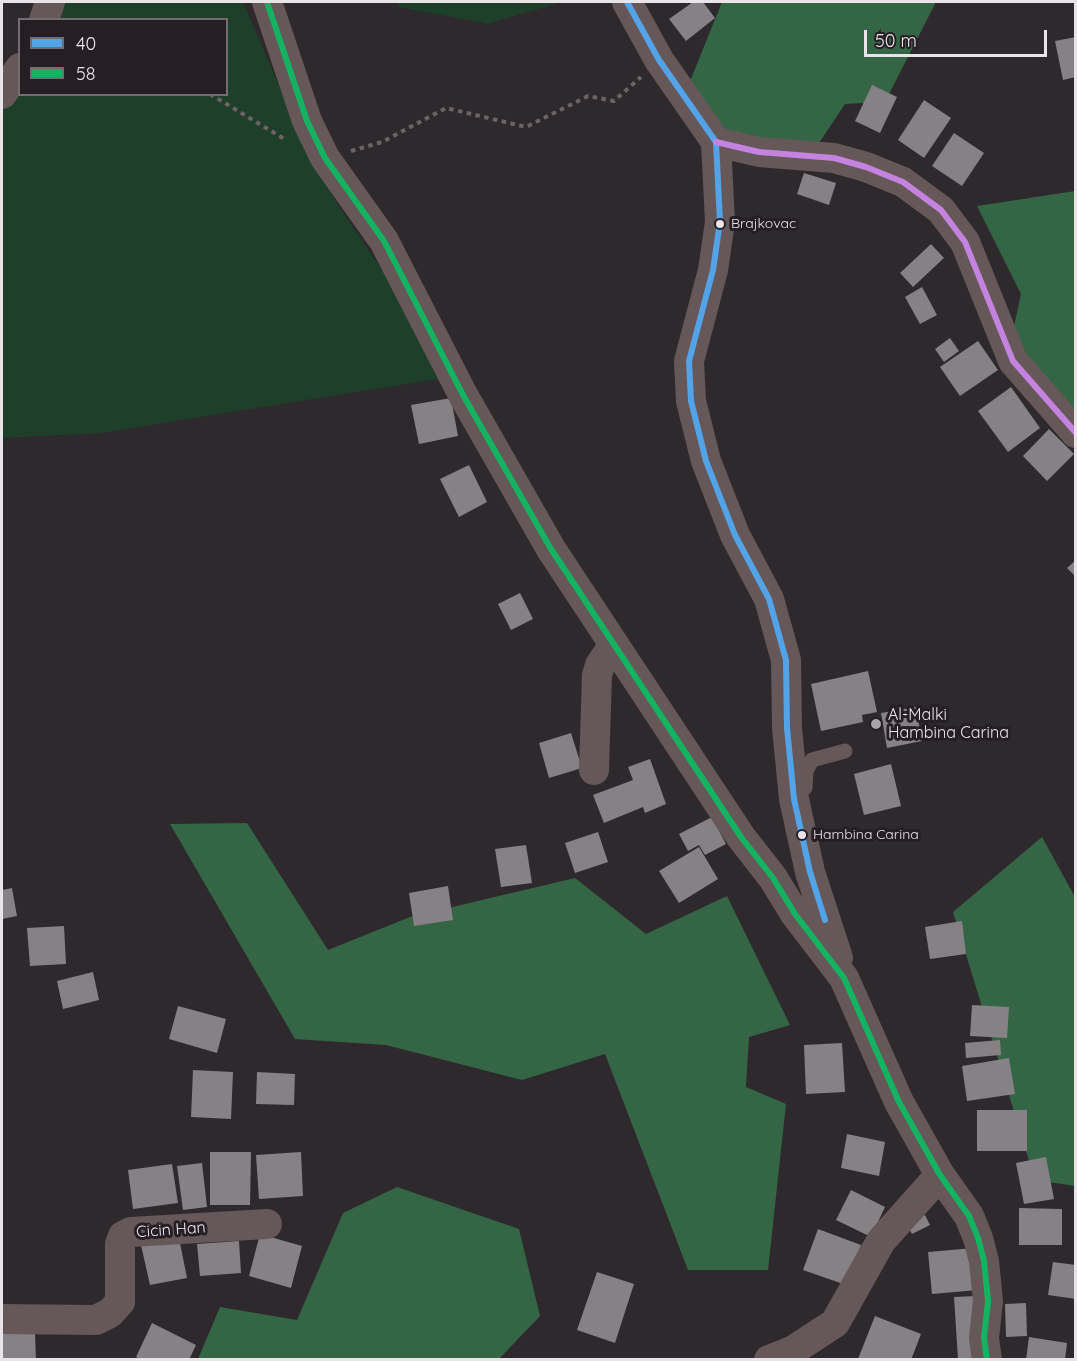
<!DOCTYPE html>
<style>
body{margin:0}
#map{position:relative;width:1077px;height:1361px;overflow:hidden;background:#2e292d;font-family:Quicksand,sans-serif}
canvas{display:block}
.frame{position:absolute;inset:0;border:3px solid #e9e4e8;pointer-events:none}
.legend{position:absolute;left:18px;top:18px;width:210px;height:78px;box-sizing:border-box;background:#251e24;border:2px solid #736d72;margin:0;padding:8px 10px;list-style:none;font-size:18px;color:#e9e4e8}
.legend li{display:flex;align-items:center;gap:12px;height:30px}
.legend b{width:30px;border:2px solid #736d72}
.scale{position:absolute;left:864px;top:30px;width:183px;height:27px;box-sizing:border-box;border:3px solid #e9e4e8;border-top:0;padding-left:8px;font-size:18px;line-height:21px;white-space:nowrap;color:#e9e4e8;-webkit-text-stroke:4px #251e24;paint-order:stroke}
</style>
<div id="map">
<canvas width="1077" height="1361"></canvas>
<div class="frame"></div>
<ul class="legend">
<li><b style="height:8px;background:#53a3e8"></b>40</li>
<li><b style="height:8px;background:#13b361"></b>58</li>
</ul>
<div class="scale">50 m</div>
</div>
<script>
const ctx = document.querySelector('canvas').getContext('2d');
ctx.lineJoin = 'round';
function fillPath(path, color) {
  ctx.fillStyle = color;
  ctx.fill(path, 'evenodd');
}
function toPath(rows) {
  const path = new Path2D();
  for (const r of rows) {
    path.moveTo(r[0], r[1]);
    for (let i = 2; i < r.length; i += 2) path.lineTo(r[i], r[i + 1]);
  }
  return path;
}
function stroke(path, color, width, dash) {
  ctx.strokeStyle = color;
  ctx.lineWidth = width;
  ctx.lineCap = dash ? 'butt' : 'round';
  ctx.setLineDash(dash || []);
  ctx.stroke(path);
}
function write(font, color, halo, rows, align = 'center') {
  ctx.font = font + ' Quicksand,sans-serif';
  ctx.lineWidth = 6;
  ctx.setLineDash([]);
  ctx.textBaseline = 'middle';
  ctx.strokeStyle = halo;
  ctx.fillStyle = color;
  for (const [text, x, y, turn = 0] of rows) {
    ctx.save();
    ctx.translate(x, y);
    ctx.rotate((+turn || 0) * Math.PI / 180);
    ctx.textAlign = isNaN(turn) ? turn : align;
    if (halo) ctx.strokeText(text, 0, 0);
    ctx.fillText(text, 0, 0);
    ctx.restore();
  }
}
fillPath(toPath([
 [61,2,243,2,302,139,336,202,403,301,437,379,101,433,2,438,2,107,20,94,226,94,226,20,53,19],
 [396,2,561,2,488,24,399,7]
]), '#1e3f2a');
fillPath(toPath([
 [722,2,936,2,885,102,845,104,819,143,726,140,682,101],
 [1075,191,1075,411,1010,345,1021,294,977,206],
 [247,823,328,950,410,917,575,878,646,934,727,896,790,1025,749,1037,746,1087,786,1104,768,1270,688,1270,605,1054,522,1080,386,1045,295,1039,170,824],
 [1042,837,1075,897,1075,1186,1035,1180,953,912],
 [397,1187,519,1229,540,1316,499,1359,198,1359,220,1307,297,1320,343,1213]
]), '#346645');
fillPath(toPath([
 [693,2,703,2,715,18,686,41,669,19],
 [1076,37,1076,77,1063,80,1055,41],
 [872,85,897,97,880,133,855,121],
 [924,100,951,118,924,158,898,140],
 [954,133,984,153,962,186,932,166],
 [804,173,836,183,829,205,797,194],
 [931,244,944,258,913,287,900,273],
 [922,287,937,315,920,324,905,297],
 [950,338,959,351,944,362,935,349],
 [978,341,998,370,960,396,940,367],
 [1011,387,1040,428,1008,452,978,411],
 [451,398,458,436,419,444,411,405],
 [1049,429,1074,454,1047,481,1023,456],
 [469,465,487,502,459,517,440,479],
 [1076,560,1076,577,1067,568],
 [520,593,533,619,511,630,498,604],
 [868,671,877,712,862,715,863,722,821,731,811,684],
 [916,707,922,741,887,748,881,713],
 [571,733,582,768,549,778,539,743],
 [650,759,666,804,645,813,643,807,604,823,593,795,633,780,628,767],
 [891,764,901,806,864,815,854,774],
 [712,817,726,844,705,855,699,845,688,851,679,834],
 [598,832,608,862,575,873,565,843],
 [526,845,532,883,501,887,495,849],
 [699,847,718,879,679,903,659,871],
 [448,886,453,920,414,926,409,893],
 [12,888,17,916,2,919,2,890],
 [962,921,966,954,930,959,925,927],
 [64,926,66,964,30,966,27,928],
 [93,972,99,1000,63,1009,57,981],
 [972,1005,1009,1007,1007,1038,970,1036],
 [178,1006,226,1019,217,1053,169,1039],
 [1000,1040,1001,1055,966,1058,965,1043],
 [842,1043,845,1092,806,1094,804,1045],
 [1009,1058,1015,1094,967,1101,962,1066],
 [193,1070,233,1072,231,1119,191,1117],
 [257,1072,295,1074,294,1105,256,1104],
 [977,1110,1027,1110,1027,1151,977,1151],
 [847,1134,885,1142,879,1176,841,1168],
 [210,1152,251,1152,250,1205,210,1205],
 [301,1152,303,1196,259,1199,256,1155],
 [1046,1157,1054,1199,1024,1204,1016,1163],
 [202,1163,207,1207,183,1210,177,1166],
 [172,1164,178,1203,133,1209,128,1170],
 [851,1190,885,1207,871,1237,836,1220],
 [1019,1208,1062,1209,1062,1245,1019,1245],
 [925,1215,930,1225,912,1234,907,1224],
 [818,1229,861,1245,846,1285,803,1270],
 [260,1234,302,1246,291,1288,249,1276],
 [179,1238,187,1278,150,1285,141,1245],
 [239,1241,241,1273,200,1276,197,1244],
 [974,1248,978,1290,932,1294,928,1252],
 [1053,1262,1076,1265,1076,1299,1048,1295],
 [597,1272,634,1284,615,1343,577,1330],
 [976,1296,980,1357,958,1359,954,1297],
 [1026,1303,1027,1336,1006,1337,1005,1304],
 [875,1316,921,1334,911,1360,858,1359],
 [152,1323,196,1345,189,1360,142,1360,136,1357],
 [35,1333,36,1360,2,1360,2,1334],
 [1029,1337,1067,1343,1065,1360,1026,1360]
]), '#858184');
stroke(toPath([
 [210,94,286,140],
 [351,151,382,142,446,108,526,127,588,96,614,101,641,77]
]), '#6d6364', 4, [4.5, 4.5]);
stroke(toPath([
 [805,788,806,771,812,760,845,751]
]), '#665758', 15);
stroke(toPath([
 [267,2,307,121,325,158,384,241,463,395,551,549,741,837,773,878,795,914,844,978,899,1102,940,1175,969,1216,978,1238,984,1261,988,1301,984,1338,987,1360],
 [627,2,659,60,716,142,720,222,713,270,689,361,691,401,706,461,735,535,769,599,786,660,787,728,794,799,810,872,838,958],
 [44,20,50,2],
 [2,94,20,68],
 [716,142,759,152,834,158,866,167,903,182,941,210,965,242,1013,361,1076,433],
 [594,770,597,675,600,665,613,646],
 [2,1319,96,1320,110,1313,120,1302,120,1244,123,1236,131,1232,267,1224],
 [769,1360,792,1351,835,1323,881,1241,940,1175]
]), '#665758', 30);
stroke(toPath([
 [627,2,659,60,716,142,720,222,713,270,689,361,691,401,706,461,735,535,769,599,786,660,787,728,794,799,810,872,825,920]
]), '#53a3e8', 6);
stroke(toPath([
 [267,2,307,121,325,158,384,241,463,395,551,549,741,837,773,878,795,914,844,978,899,1102,940,1175,969,1216,978,1238,984,1261,988,1301,984,1338,987,1360]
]), '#13b361', 6);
stroke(toPath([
 [716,142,759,152,834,158,866,167,903,182,941,210,965,242,1013,361,1076,433]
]), '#c483df', 6);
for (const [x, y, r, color] of [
 [720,224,5,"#e9e4e8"],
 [876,724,6,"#a8a3a7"],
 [802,835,5,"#e9e4e8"]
]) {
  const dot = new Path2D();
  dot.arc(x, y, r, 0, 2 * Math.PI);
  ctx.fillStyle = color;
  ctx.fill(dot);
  stroke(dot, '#251e24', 2);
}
write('14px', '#e9e4e8', '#251e24', [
 ["Brajkovac",731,224],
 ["Hambina Carina",813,835]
], 'left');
write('16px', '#e9e4e8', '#251e24', [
 ["Al-Malki",888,715],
 ["Hambina Carina",888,733]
], 'left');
write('16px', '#e9e4e8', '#251e24', [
 ["Cicin Han",171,1230,-4]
]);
</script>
